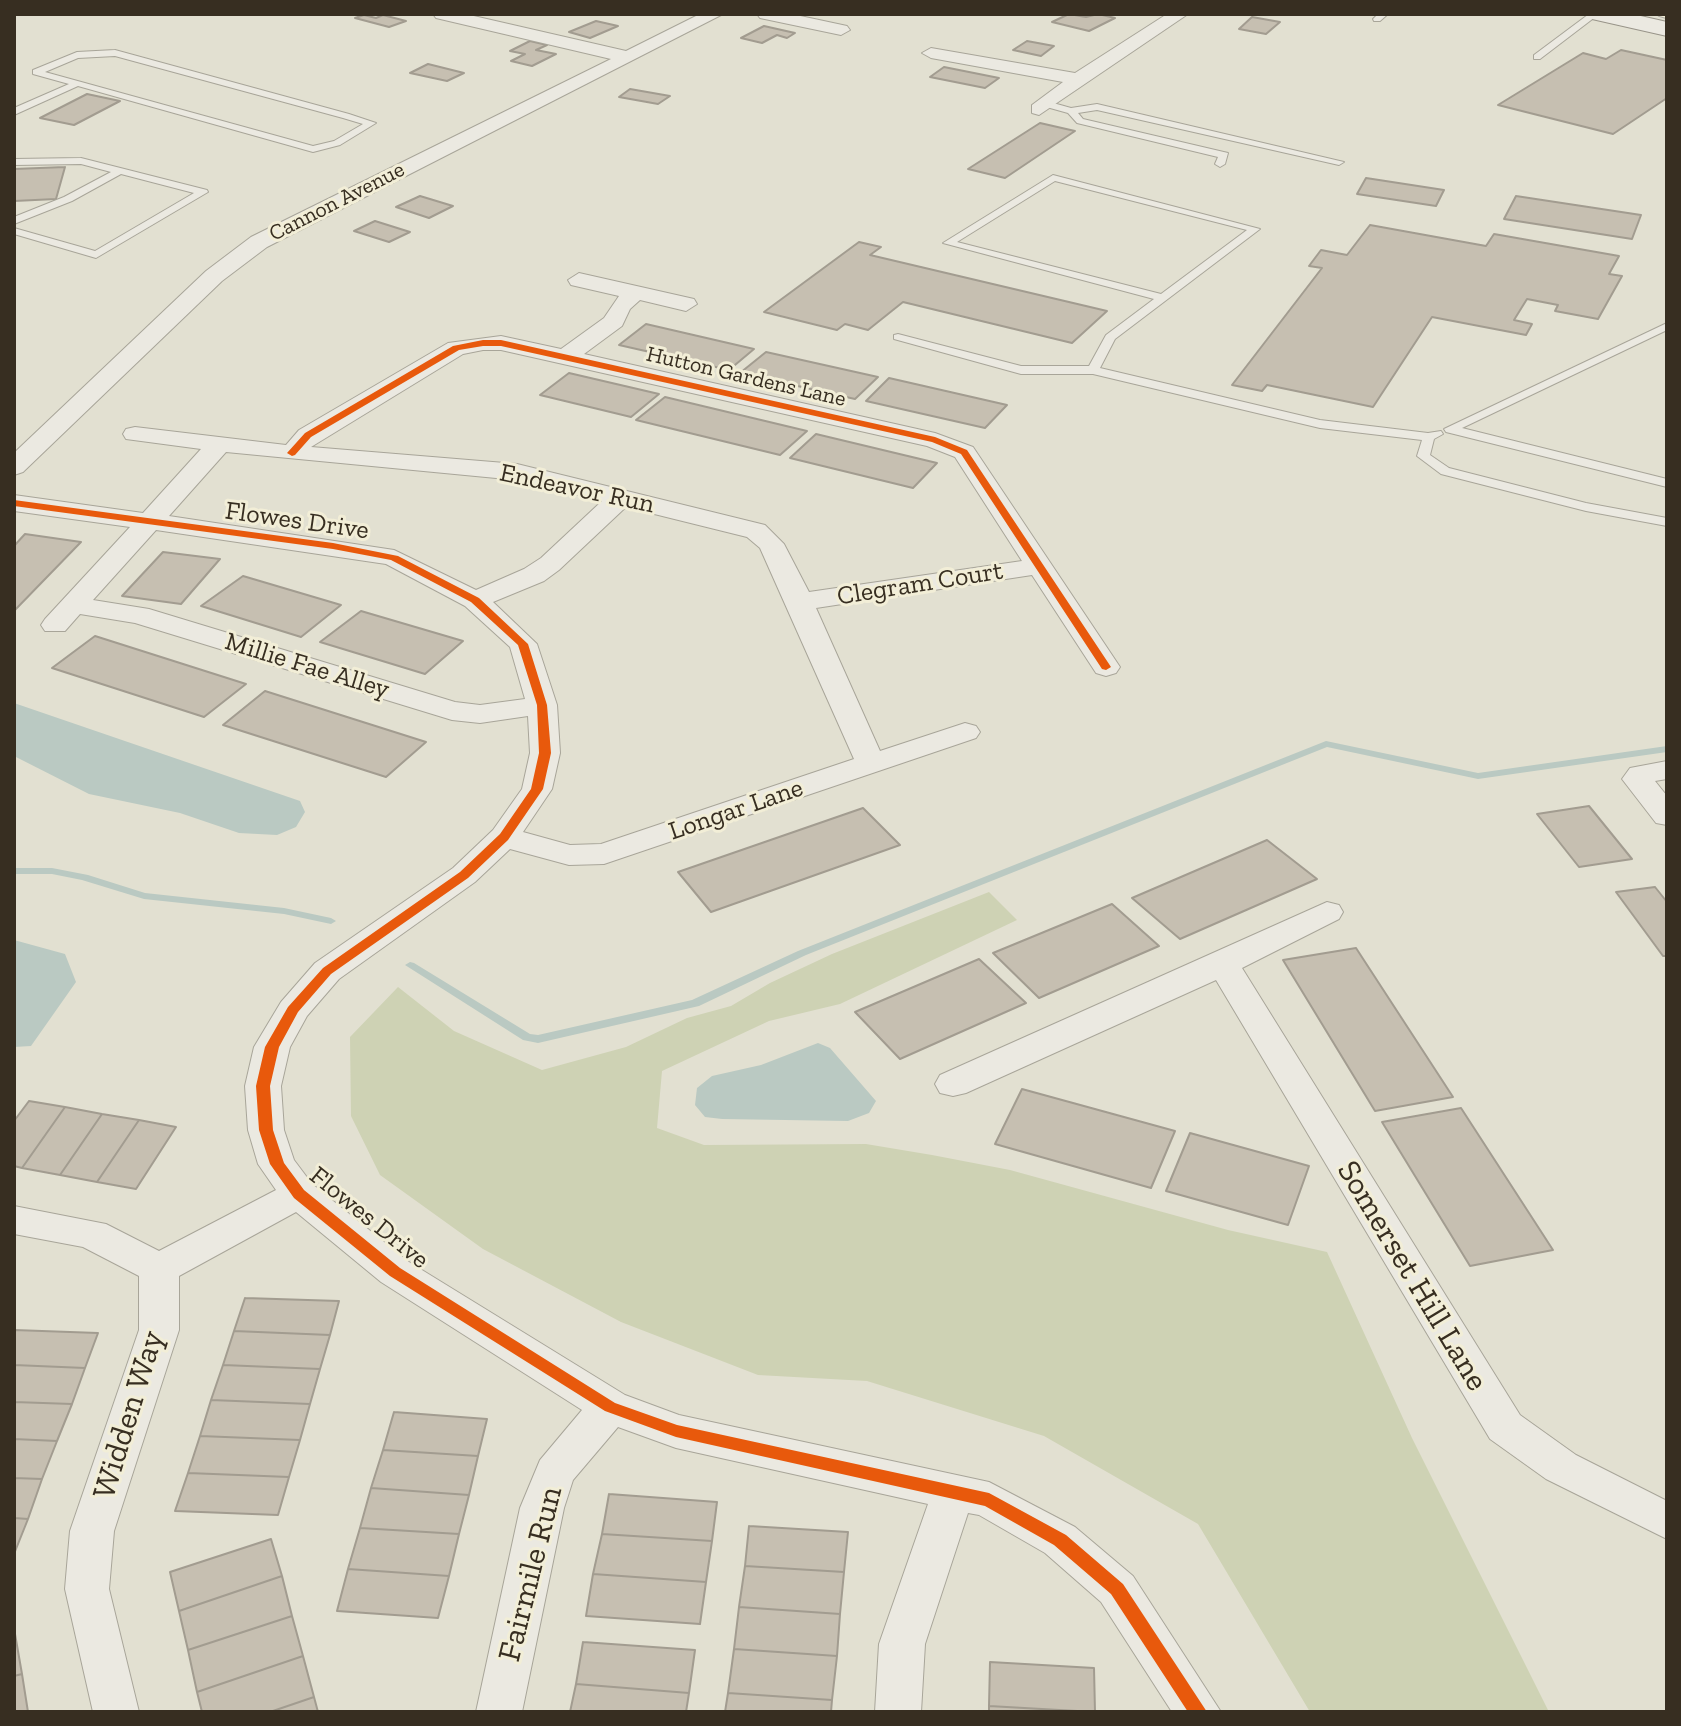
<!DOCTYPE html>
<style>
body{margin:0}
#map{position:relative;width:1681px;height:1726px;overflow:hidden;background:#e2e0d1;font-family:"Zilla Slab",serif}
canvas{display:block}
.frame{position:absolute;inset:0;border:16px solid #372e21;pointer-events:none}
</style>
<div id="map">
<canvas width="1681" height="1726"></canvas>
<div class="frame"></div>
</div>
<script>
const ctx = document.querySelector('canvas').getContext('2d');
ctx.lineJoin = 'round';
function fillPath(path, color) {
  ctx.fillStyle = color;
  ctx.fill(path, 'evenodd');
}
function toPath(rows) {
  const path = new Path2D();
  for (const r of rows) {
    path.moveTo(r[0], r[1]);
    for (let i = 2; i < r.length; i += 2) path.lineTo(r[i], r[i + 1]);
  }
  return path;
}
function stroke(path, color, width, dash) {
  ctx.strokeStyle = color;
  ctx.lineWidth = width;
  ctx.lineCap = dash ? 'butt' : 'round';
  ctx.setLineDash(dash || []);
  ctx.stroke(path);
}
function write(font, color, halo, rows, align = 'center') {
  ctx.font = font + ' "Zilla Slab",serif';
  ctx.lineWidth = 6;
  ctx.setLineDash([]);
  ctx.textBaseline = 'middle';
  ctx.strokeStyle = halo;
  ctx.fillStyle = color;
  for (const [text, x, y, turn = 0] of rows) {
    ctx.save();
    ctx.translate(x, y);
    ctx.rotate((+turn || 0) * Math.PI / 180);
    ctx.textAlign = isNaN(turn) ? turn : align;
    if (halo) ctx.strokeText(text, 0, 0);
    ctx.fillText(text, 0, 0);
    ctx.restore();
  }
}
fillPath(toPath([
 [989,892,1017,920,840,1004,769,1021,662,1071,657,1128,704,1145,866,1144,932,1155,1010,1170,1228,1230,1327,1252,1412,1438,1549,1712,1310,1712,1198,1524,1044,1436,867,1381,758,1375,621,1322,483,1249,380,1175,351,1116,350,1037,398,987,454,1031,542,1070,626,1047,687,1018,731,1006,770,983,832,954]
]), '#ced2b4');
fillPath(toPath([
 [14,703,300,801,305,812,296,827,277,835,239,833,180,813,89,794,14,756],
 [14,940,65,954,76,982,31,1046,14,1047],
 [818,1043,830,1048,876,1101,869,1113,848,1121,722,1119,705,1117,695,1105,697,1088,712,1076,761,1065]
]), '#bac9c2');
fillPath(toPath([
 [1326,741,1478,773,1667,746,1667,752,1478,779,1327,747,806,955,699,1006,538,1043,523,1040,405,965,410,962,414,963,530,1034,538,1035,692,1000,798,951,1326,741],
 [14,868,52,868,88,875,145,893,284,908,331,918,336,921,331,924,284,914,144,899,82,880,52,874,14,874,14,868]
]), '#bac9c2');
const building = toPath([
 [1069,14,1086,17,1098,14,1115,18,1089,31,1052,22,1069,14],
 [364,15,376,18,383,15,406,21,389,27,355,18,364,15],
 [1252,17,1280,22,1266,34,1239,29,1252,17],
 [596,21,618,26,590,38,569,32,596,21],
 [764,26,795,33,787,38,777,35,762,43,741,38,764,26],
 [530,41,547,45,536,50,556,54,532,66,511,61,525,54,510,51,530,41],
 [1027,41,1054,46,1041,56,1013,50,1027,41],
 [1621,50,1667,60,1667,98,1613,134,1498,105,1583,53,1606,59,1621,50],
 [428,64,464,73,447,81,410,73,428,64],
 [944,67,999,78,985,88,930,77,944,67],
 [630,89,670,96,658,104,619,97,630,89],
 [87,94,120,101,74,125,40,118,87,94],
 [1040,123,1075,131,1005,178,968,169,1040,123],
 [65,167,56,199,14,201,14,169,65,167],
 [1366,178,1444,190,1436,206,1357,194,1366,178],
 [420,196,453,206,429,218,396,207,420,196],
 [1516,196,1641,215,1632,239,1504,219,1516,196],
 [375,221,410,232,389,242,354,231,375,221],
 [1370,225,1486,246,1494,234,1619,256,1609,274,1622,276,1598,319,1555,311,1558,305,1527,299,1514,320,1532,324,1526,335,1432,317,1373,407,1267,385,1262,391,1232,385,1322,268,1309,266,1321,250,1347,255,1370,225],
 [859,242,881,247,870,255,1107,311,1072,343,903,302,868,330,845,324,837,330,764,312,859,242],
 [646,324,754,349,729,370,619,345,646,324],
 [766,352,878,377,855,399,740,373,766,352],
 [569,373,659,394,631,417,540,395,569,373],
 [889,378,1007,405,985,428,866,401,889,378],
 [665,397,807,431,780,455,636,420,665,397],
 [816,434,937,463,913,488,790,458,816,434],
 [25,534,81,542,14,611,14,546,25,534],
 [163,552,220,559,181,604,122,596,163,552],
 [243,576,341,605,301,637,201,606,243,576],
 [361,611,463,641,425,674,320,642,361,611],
 [95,636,246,684,204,717,52,668,95,636],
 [265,691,426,742,386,777,223,725,265,691],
 [1589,806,1632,859,1579,867,1537,814,1589,806],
 [863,808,900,845,711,912,678,872,863,808],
 [1267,840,1317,879,1180,939,1132,898,1267,840],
 [1655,887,1667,902,1667,956,1663,956,1616,892,1655,887],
 [1112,904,1159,946,1039,998,993,953,1112,904],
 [1356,948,1453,1097,1375,1111,1283,960,1356,948],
 [979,959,1026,1003,900,1059,855,1012,979,959],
 [1022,1089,1175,1131,1151,1188,995,1144,1022,1089],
 [29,1101,65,1107,22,1168,14,1166,14,1121,29,1101],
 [65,1107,102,1114,60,1175,22,1168,65,1107],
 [1461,1108,1553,1250,1470,1266,1382,1122,1461,1108],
 [102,1114,139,1120,97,1182,60,1175,102,1114],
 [139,1120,176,1127,136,1189,97,1182,139,1120],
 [1190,1133,1309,1166,1288,1225,1166,1191,1190,1133],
 [245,1298,339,1301,330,1335,234,1331,245,1298],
 [14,1330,98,1333,85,1368,14,1365,14,1330],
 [234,1331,330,1335,320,1369,223,1365,234,1331],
 [14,1365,85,1368,72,1404,14,1402,14,1365],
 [223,1365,320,1369,310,1404,211,1400,223,1365],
 [211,1400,310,1404,300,1440,200,1436,211,1400],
 [14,1402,72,1404,57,1441,14,1439,14,1402],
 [394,1412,487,1419,478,1456,383,1450,394,1412],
 [200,1436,300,1440,289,1477,188,1473,200,1436],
 [14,1439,57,1441,42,1479,14,1478,14,1439],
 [383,1450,478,1456,469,1495,371,1488,383,1450],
 [188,1473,289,1477,278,1515,175,1511,188,1473],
 [14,1478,42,1479,28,1519,14,1518,14,1478],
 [371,1488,469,1495,459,1534,360,1528,371,1488],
 [609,1494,717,1502,712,1541,602,1534,609,1494],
 [14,1518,28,1519,14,1554,14,1518],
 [749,1526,848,1532,844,1572,745,1566,749,1526],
 [360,1528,459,1534,449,1576,348,1569,360,1528],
 [602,1534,712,1541,706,1582,593,1574,602,1534],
 [271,1539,282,1576,179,1611,170,1572,271,1539],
 [745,1566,844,1572,840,1614,739,1607,745,1566],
 [348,1569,449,1576,438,1618,337,1611,348,1569],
 [593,1574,706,1582,700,1624,586,1616,593,1574],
 [282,1576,292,1616,188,1650,179,1611,282,1576],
 [739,1607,840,1614,837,1656,734,1649,739,1607],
 [292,1616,303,1656,197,1692,188,1650,292,1616],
 [15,1634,22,1674,14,1676,14,1634,15,1634],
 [583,1642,695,1650,689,1693,576,1684,583,1642],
 [734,1649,837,1656,832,1700,728,1693,734,1649],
 [303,1656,314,1697,270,1712,202,1712,197,1692,303,1656],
 [990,1662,1094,1668,1095,1712,989,1706,990,1662],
 [22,1674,28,1712,14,1712,14,1676,22,1674],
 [576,1684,689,1693,686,1712,570,1712,576,1684],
 [728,1693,832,1700,831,1712,725,1712,728,1693],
 [314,1697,318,1712,270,1712,314,1697],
 [989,1706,1093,1712,989,1712,989,1706]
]);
fillPath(building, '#c6bfb1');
stroke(building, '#a29c90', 2);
const lane = toPath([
 [1378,14,1388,14,1380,21,1374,21,1373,19,1378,14],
 [1589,14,1599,14,1540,59,1534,59,1534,55,1589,14],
 [115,50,349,114,376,123,340,145,313,152,78,86,14,115,14,108,69,84,33,74,33,70,77,52,115,50],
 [115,56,343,118,363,124,334,141,313,146,45,72,78,58,115,56],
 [1046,101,1071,108,1097,104,1344,162,1339,165,1097,110,1078,113,1083,119,1228,153,1225,164,1220,167,1215,164,1218,157,1077,123,1068,113,1043,106,1041,104,1046,101],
 [81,158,207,190,208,192,96,258,14,234,14,228,95,251,194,193,121,174,72,201,14,224,14,217,64,197,111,172,81,164,14,165,14,159,81,158],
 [1053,175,1260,229,1115,339,1100,368,1320,420,1428,433,1441,431,1443,434,1434,439,1430,455,1449,468,1586,503,1667,518,1667,526,1586,511,1441,474,1417,456,1422,440,1320,428,1093,374,1021,374,894,339,894,335,898,334,1021,366,1089,366,1106,335,1154,299,943,243,1053,175],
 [1055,181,1247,230,1161,294,957,242,1055,181],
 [1667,323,1667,330,1462,428,1667,479,1667,487,1446,432,1444,429,1667,323]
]);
const street = toPath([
 [433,14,465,14,626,51,700,14,723,14,267,247,222,281,23,472,14,475,14,453,206,271,251,237,611,59,436,18,433,14],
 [757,14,791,14,847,26,850,30,841,35,760,18,757,14],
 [1167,14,1188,14,1039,115,1032,113,1032,105,1063,82,931,58,922,53,931,48,1075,73,1167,14],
 [579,273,694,299,697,304,686,311,640,300,630,309,622,326,584,354,935,433,973,447,1120,667,1116,673,1106,676,1096,673,1032,575,816,608,880,751,965,723,976,726,980,732,976,738,604,864,569,865,510,849,475,882,339,979,307,1016,290,1047,281,1086,284,1130,294,1160,312,1184,409,1262,625,1395,679,1415,989,1482,1075,1527,1133,1576,1221,1712,1172,1712,1101,1602,1045,1553,979,1515,968,1513,925,1644,921,1712,875,1712,879,1644,928,1504,676,1448,618,1427,573,1480,564,1508,522,1712,476,1712,520,1508,540,1460,582,1410,381,1282,296,1212,179,1276,179,1330,114,1531,109,1589,139,1712,93,1712,65,1589,70,1531,139,1330,139,1276,83,1247,14,1234,14,1206,106,1224,159,1251,276,1190,258,1164,248,1130,245,1086,254,1047,281,1002,315,963,453,868,493,830,522,789,530,753,528,716,480,723,452,720,135,623,80,614,65,631,45,631,41,625,45,619,130,527,14,511,14,495,143,513,201,449,126,439,123,434,126,429,135,427,286,445,299,430,448,343,501,336,561,349,604,318,619,296,571,285,568,280,579,273],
 [483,350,501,350,927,446,955,457,1022,561,809,592,784,544,765,525,517,464,311,447,463,354,483,350],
 [226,452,517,480,602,501,541,558,524,569,476,590,394,550,169,516,226,452],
 [626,507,747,537,760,548,854,759,601,844,570,845,523,832,552,789,560,753,557,705,537,644,493,602,544,581,559,570,626,507],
 [156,530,386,564,465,606,510,647,525,699,480,705,455,702,149,609,93,600,156,530],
 [1667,761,1667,779,1655,781,1667,796,1667,825,1656,823,1622,779,1630,768,1667,761],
 [1327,902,1339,905,1343,912,1339,919,1242,968,1520,1415,1576,1455,1667,1501,1667,1539,1546,1479,1490,1439,1216,980,966,1093,953,1096,940,1093,935,1084,940,1075,1327,902]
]);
const secondary = toPath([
 [1588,14,1632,14,1667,22,1667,36,1592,19,1588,14]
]);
stroke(lane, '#a8a599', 2);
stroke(street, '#a8a599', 2);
stroke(secondary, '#989489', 2);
fillPath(lane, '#ebe9e1');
fillPath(street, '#ebe9e1');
fillPath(secondary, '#ebe9e1');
const rail = toPath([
 [1660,14,1667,16]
]);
stroke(rail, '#aca9a1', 6);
stroke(rail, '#f2eed7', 4, [11]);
fillPath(toPath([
 [483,340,501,340,935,437,967,450,1111,667,1106,670,1102,669,961,454,932,442,501,346,483,346,459,350,311,437,295,455,292,456,287,453,305,433,453,346,483,340],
 [14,500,333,543,398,556,479,598,528,644,547,705,551,753,543,789,508,840,468,878,331,974,298,1012,279,1047,270,1086,273,1130,284,1163,304,1190,400,1268,615,1403,677,1425,989,1493,1066,1535,1123,1584,1207,1712,1188,1712,1111,1594,1054,1545,985,1506,676,1437,605,1411,390,1276,294,1198,270,1164,259,1130,256,1086,265,1047,288,1007,323,968,460,872,500,834,531,789,539,753,537,705,518,645,471,602,391,560,333,549,14,506,14,500]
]), '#e8590c');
write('22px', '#372e21', '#f2eed7', [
 ["Cannon Avenue",337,202,-27],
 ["Hutton Gardens Lane",746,377,13]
]);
write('26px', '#372e21', '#f2eed7', [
 ["Endeavor Run",577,489,12],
 ["Flowes Drive",297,521,8],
 ["Clegram Court",920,584,-9],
 ["Millie Fae Alley",307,666,17],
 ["Longar Lane",736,810,-19],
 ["Flowes Drive",369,1218,39]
]);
write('32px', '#372e21', '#f2eed7', [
 ["Somerset Hill Lane",1412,1276,59],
 ["Widden Way",129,1415,-73],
 ["Fairmile Run",531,1574,-76]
]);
</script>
